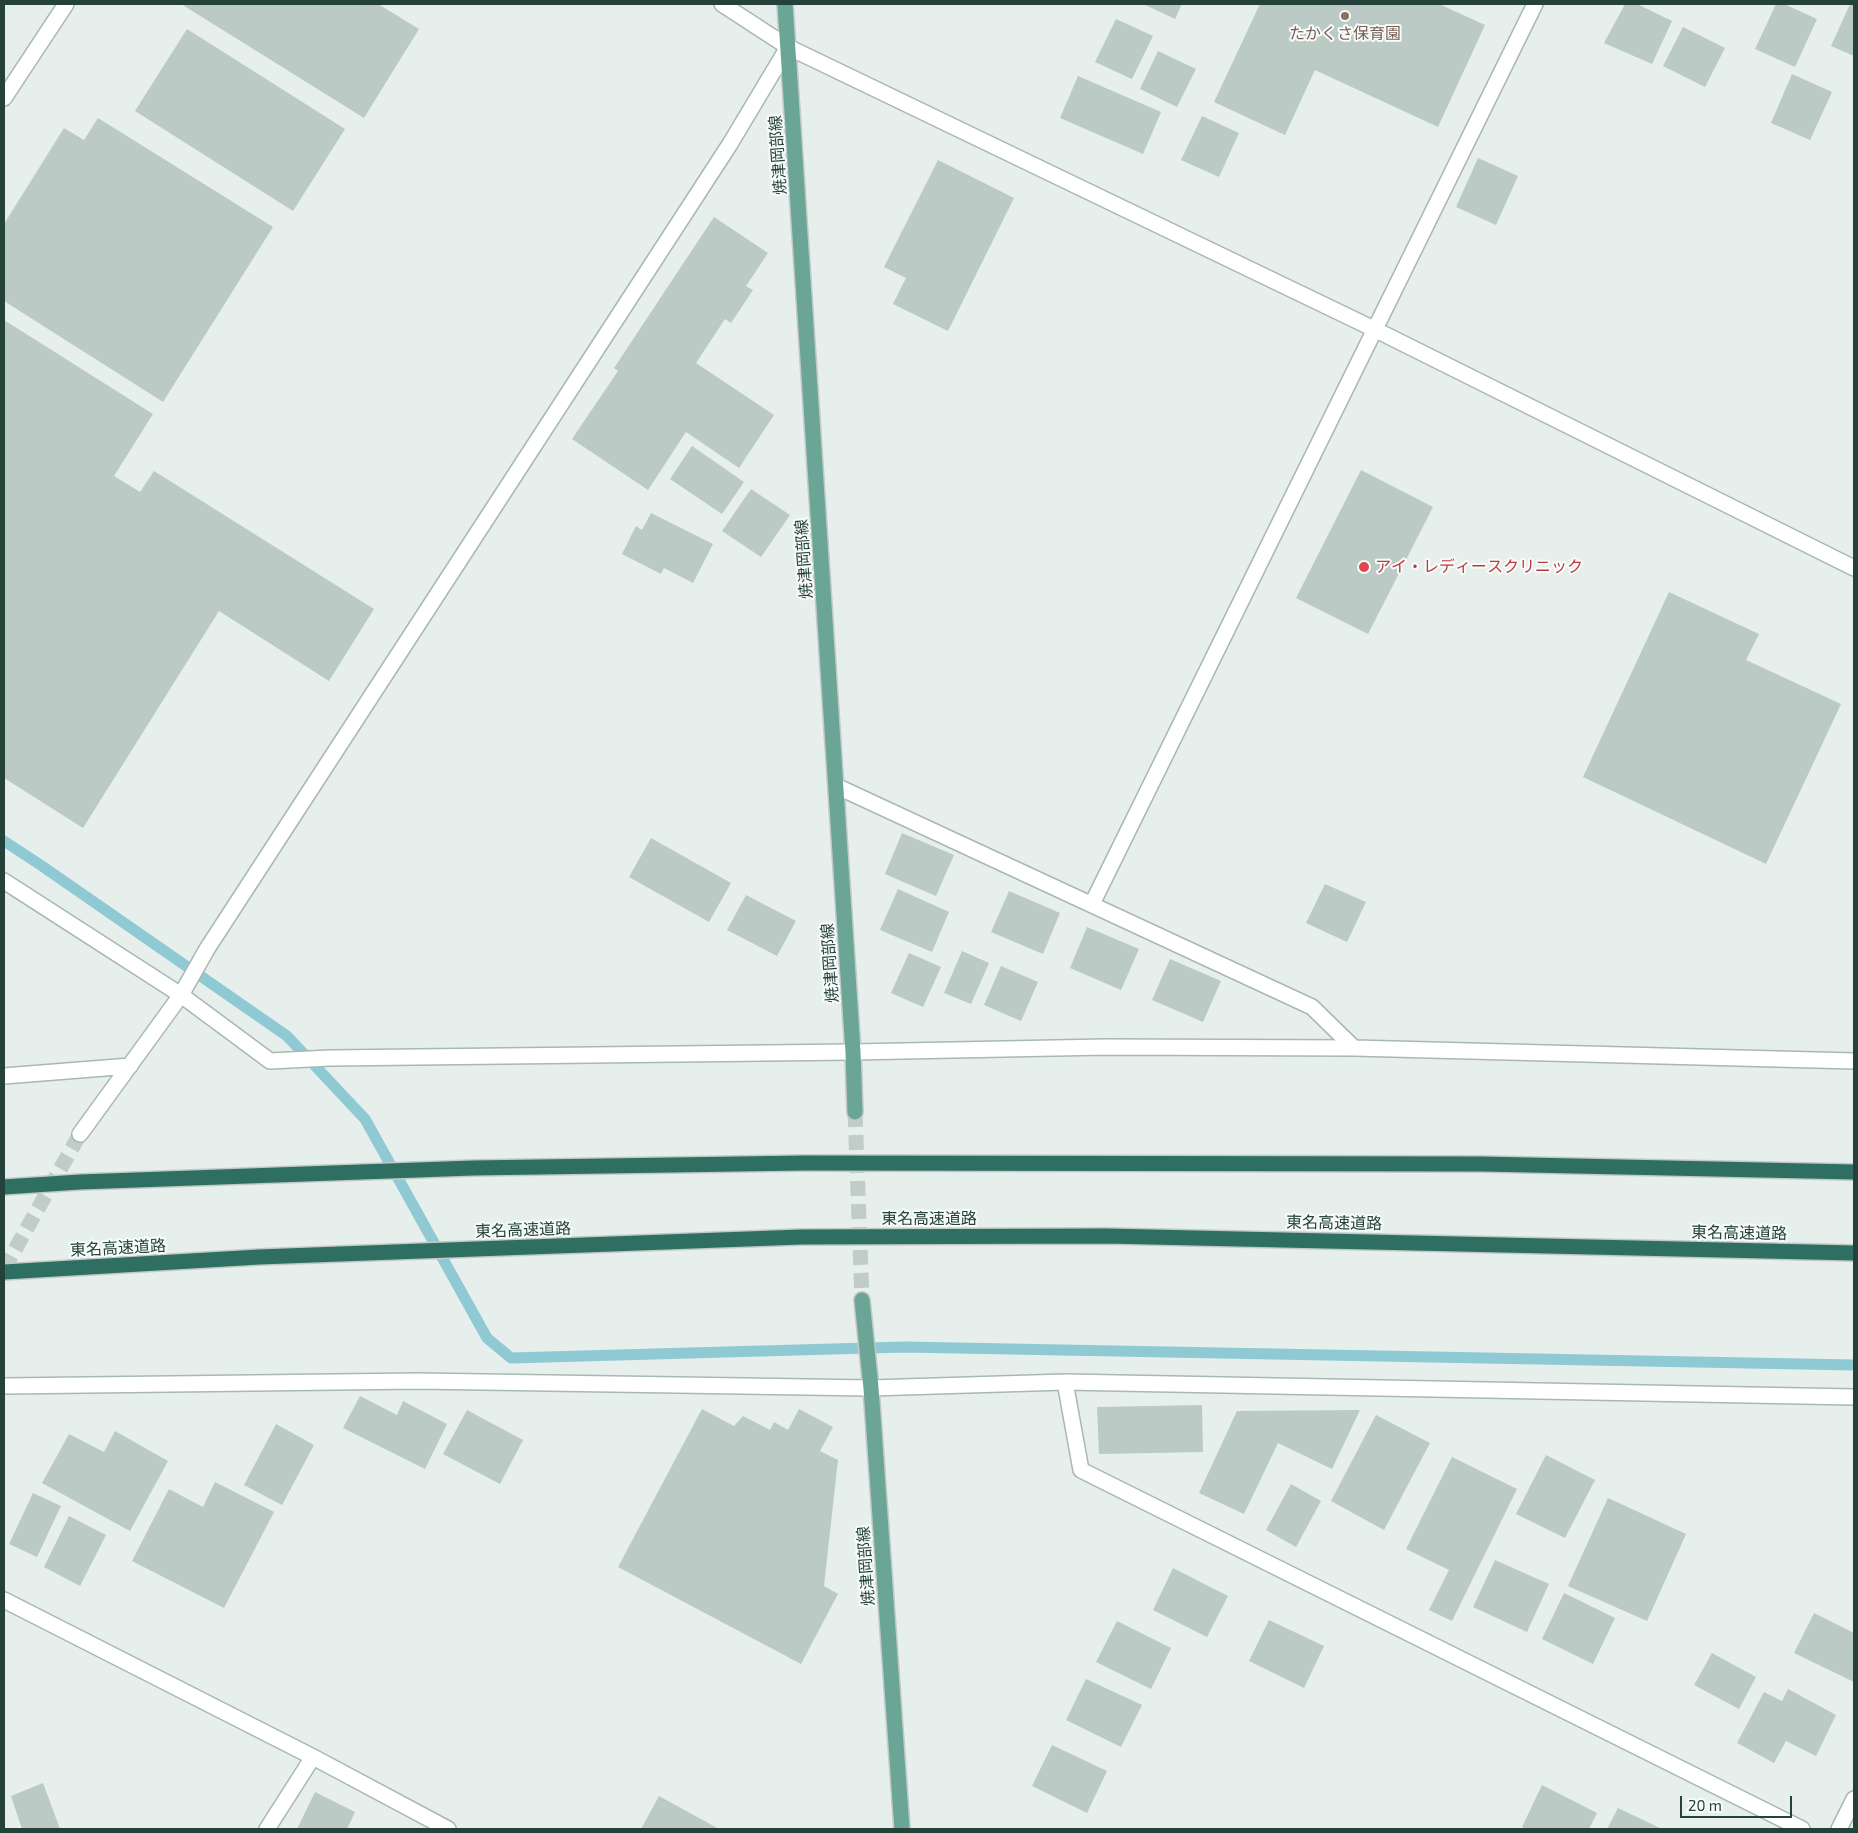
<!DOCTYPE html>
<meta charset="utf-8">
<style>
body{margin:0}
#map{position:relative;width:1858px;height:1833px;overflow:hidden;background:#e6efeb;font-family:"Exo 2",sans-serif}
canvas{display:block}
.frame{position:absolute;inset:0;border:5px solid #24423a;pointer-events:none}
.scale{position:absolute;left:1680px;top:1796px;width:112px;height:22px;box-sizing:border-box;border:2px solid #24423a;border-top:0;padding-left:6px;font-size:15px;line-height:18px;white-space:nowrap;color:#24423a;-webkit-text-stroke:4px #f7fbf9;paint-order:stroke}
</style>
<div id="map">
<canvas width="1858" height="1833"></canvas>
<div class="frame"></div>
<div class="scale">20 m</div>
</div>
<script>
const ctx = document.querySelector('canvas').getContext('2d');
ctx.lineJoin = 'round';
function toPath(rows) {
  const path = new Path2D();
  for (const r of rows) {
    path.moveTo(r[0], r[1]);
    for (let i = 2; i < r.length; i += 2) path.lineTo(r[i], r[i + 1]);
  }
  return path;
}
function stroke(path, color, width, dash) {
  ctx.strokeStyle = color;
  ctx.lineWidth = width;
  ctx.lineCap = dash ? 'butt' : 'round';
  ctx.setLineDash(dash || []);
  ctx.stroke(path);
}
function fillPath(path, color) {
  ctx.fillStyle = color;
  ctx.fill(path, 'evenodd');
}
function write(font, color, halo, rows, align = 'center') {
  ctx.font = font + ' "Exo 2","Noto Sans JP",sans-serif';
  ctx.lineWidth = 4;
  ctx.setLineDash([]);
  ctx.textBaseline = 'middle';
  ctx.strokeStyle = halo;
  ctx.fillStyle = color;
  for (const [text, x, y, turn = 0] of rows) {
    ctx.save();
    ctx.translate(x, y);
    ctx.rotate((+turn || 0) * Math.PI / 180);
    ctx.textAlign = isNaN(turn) ? turn : align;
    if (halo) ctx.strokeText(text, 0, 0);
    ctx.fillText(text, 0, 0);
    ctx.restore();
  }
}
stroke(toPath([
 [4,841,42,866,287,1036,365,1119,487,1338,511,1358,904,1347,1854,1365]
]), '#8ec9d4', 11);
fillPath(toPath([
 [181,4,378,4,419,29,364,118],
 [1143,4,1182,4,1175,19],
 [1260,4,1439,4,1485,25,1438,127,1315,70,1285,135,1214,102],
 [1625,4,1637,4,1672,21,1652,64,1604,43],
 [1776,4,1784,4,1817,19,1795,67,1755,49],
 [1850,4,1854,4,1854,56,1831,46],
 [1116,19,1153,36,1132,79,1095,62],
 [1683,27,1725,48,1705,87,1663,66],
 [187,29,345,129,293,211,135,111],
 [1158,51,1196,69,1177,107,1140,89],
 [1792,74,1832,92,1810,140,1771,123],
 [1078,76,1161,112,1143,154,1060,118],
 [1202,116,1239,133,1219,177,1181,160],
 [98,118,273,227,163,402,4,301,4,224,64,128,84,140],
 [1478,158,1518,176,1496,225,1456,207],
 [938,160,1014,198,948,331,893,304,906,278,884,267],
 [714,217,768,253,746,286,753,290,731,323,725,319,696,363,774,415,739,468,686,432,648,490,572,439,618,371,614,368],
 [4,320,153,414,114,476,140,492,154,471,374,609,329,681,219,611,83,828,4,778],
 [692,446,744,482,722,514,670,479],
 [1361,470,1433,507,1368,634,1296,598],
 [751,489,790,515,761,557,722,531],
 [651,513,713,544,693,583,664,568,661,574,622,554,636,526,642,530],
 [1669,592,1759,634,1746,660,1841,704,1766,864,1583,777],
 [902,833,954,855,936,896,885,874],
 [651,838,731,883,709,922,629,877],
 [1325,884,1366,902,1347,942,1306,923],
 [898,889,949,912,932,952,880,930],
 [1009,891,1060,913,1043,954,991,932],
 [746,895,796,921,777,956,727,930],
 [1087,927,1139,949,1121,990,1070,968],
 [962,951,989,963,971,1004,944,993],
 [909,953,941,967,923,1007,891,993],
 [1170,959,1221,981,1203,1022,1152,1000],
 [1001,966,1038,982,1021,1021,984,1005],
 [360,1396,397,1415,403,1401,447,1424,425,1469,343,1428],
 [1202,1405,1203,1452,1099,1454,1097,1407],
 [702,1409,734,1426,743,1416,770,1430,774,1422,788,1430,799,1409,833,1427,820,1451,838,1460,824,1586,838,1594,801,1664,618,1567],
 [467,1410,523,1440,500,1484,443,1454],
 [1360,1410,1332,1469,1278,1443,1244,1514,1199,1493,1237,1411],
 [1376,1415,1430,1443,1384,1530,1331,1501],
 [276,1424,314,1445,282,1505,244,1485],
 [115,1431,168,1461,130,1531,42,1483,69,1434,104,1452],
 [1546,1455,1595,1480,1565,1538,1516,1514],
 [1452,1457,1517,1489,1452,1621,1429,1610,1449,1570,1406,1549],
 [215,1482,274,1512,224,1608,132,1561,169,1489,203,1507],
 [1291,1484,1321,1501,1296,1547,1266,1530],
 [33,1493,61,1506,37,1557,9,1544],
 [1608,1498,1686,1534,1647,1621,1568,1586],
 [69,1516,106,1535,80,1586,44,1567],
 [1495,1560,1549,1584,1527,1632,1473,1607],
 [1173,1568,1228,1596,1207,1637,1153,1610],
 [1564,1593,1615,1618,1593,1664,1542,1639],
 [1814,1613,1854,1633,1854,1682,1794,1653],
 [1269,1620,1324,1646,1304,1688,1249,1661],
 [1117,1621,1171,1648,1151,1689,1096,1662],
 [1712,1653,1756,1677,1739,1709,1694,1685],
 [1086,1679,1142,1705,1121,1747,1066,1720],
 [1788,1689,1836,1715,1816,1756,1786,1741,1774,1763,1737,1743,1764,1692,1782,1701],
 [1052,1745,1107,1771,1087,1813,1032,1786],
 [43,1783,60,1829,22,1829,11,1796],
 [1542,1785,1597,1813,1589,1829,1527,1829,1522,1827],
 [315,1792,355,1812,347,1829,297,1829],
 [659,1796,719,1829,641,1829],
 [1618,1808,1662,1829,1607,1829]
]), '#bbcac4');
stroke(toPath([
 [4,1269,80,1134]
]), '#bfccc8', 15, [15, 8]);
stroke(toPath([
 [855,1112,862,1300]
]), '#bfccc8', 15, [15, 8]);
const minor = toPath([
 [722,4,788,47,1376,330,1854,568],
 [4,98,66,4],
 [836,786,1312,1007,1354,1048],
 [4,881,181,995,270,1061,330,1058,853,1052,1105,1047,1354,1048,1854,1061],
 [1092,904,1535,4],
 [4,1076,130,1066],
 [80,1134,181,995,207,949,730,144,788,47],
 [1065,1382,1081,1470,1802,1829],
 [4,1386,419,1381,871,1388,1065,1382,1854,1397],
 [4,1600,313,1757,448,1829],
 [267,1829,313,1757],
 [1839,1829,1854,1799]
]);
const major = toPath([
 [785,4,853,1052,855,1112],
 [862,1300,871,1388,902,1829]
]);
const highway = toPath([
 [4,1187,80,1182,473,1168,804,1163,1482,1164,1854,1172],
 [4,1272,259,1257,801,1237,1107,1236,1854,1253]
]);
stroke(minor, '#a8b8b2', 18);
stroke(major, '#c2cac8', 18);
stroke(highway, '#c2cac8', 18);
stroke(minor, '#fff', 15);
stroke(major, '#6aa596', 15);
stroke(highway, '#2f6f62', 15);
for (const [x, y, r, color] of [
 [1345,16,5,"#8d6e63"],
 [1364,567,6,"#e0444e"]
]) {
  const dot = new Path2D();
  dot.arc(x, y, r, 0, 2 * Math.PI);
  ctx.fillStyle = color;
  ctx.fill(dot);
  stroke(dot, '#f7fbf9', 2);
}
write('16px', '#785e54', '#f7fbf9', [
 ["たかくさ保育園",1345,34]
]);
write('16px', '#24423a', '#f7fbf9', [
 ["焼津岡部線",778,155,-94],
 ["焼津岡部線",804,559,-94],
 ["焼津岡部線",830,963,-94],
 ["東名高速道路",929,1219],
 ["東名高速道路",1334,1223,1],
 ["東名高速道路",523,1230,-2],
 ["東名高速道路",1739,1233,1],
 ["東名高速道路",118,1248,-3],
 ["焼津岡部線",866,1566,-94]
]);
write('16px', '#be3a42', '#f7fbf9', [
 ["アイ・レディースクリニック",1375,567]
], 'left');
</script>
